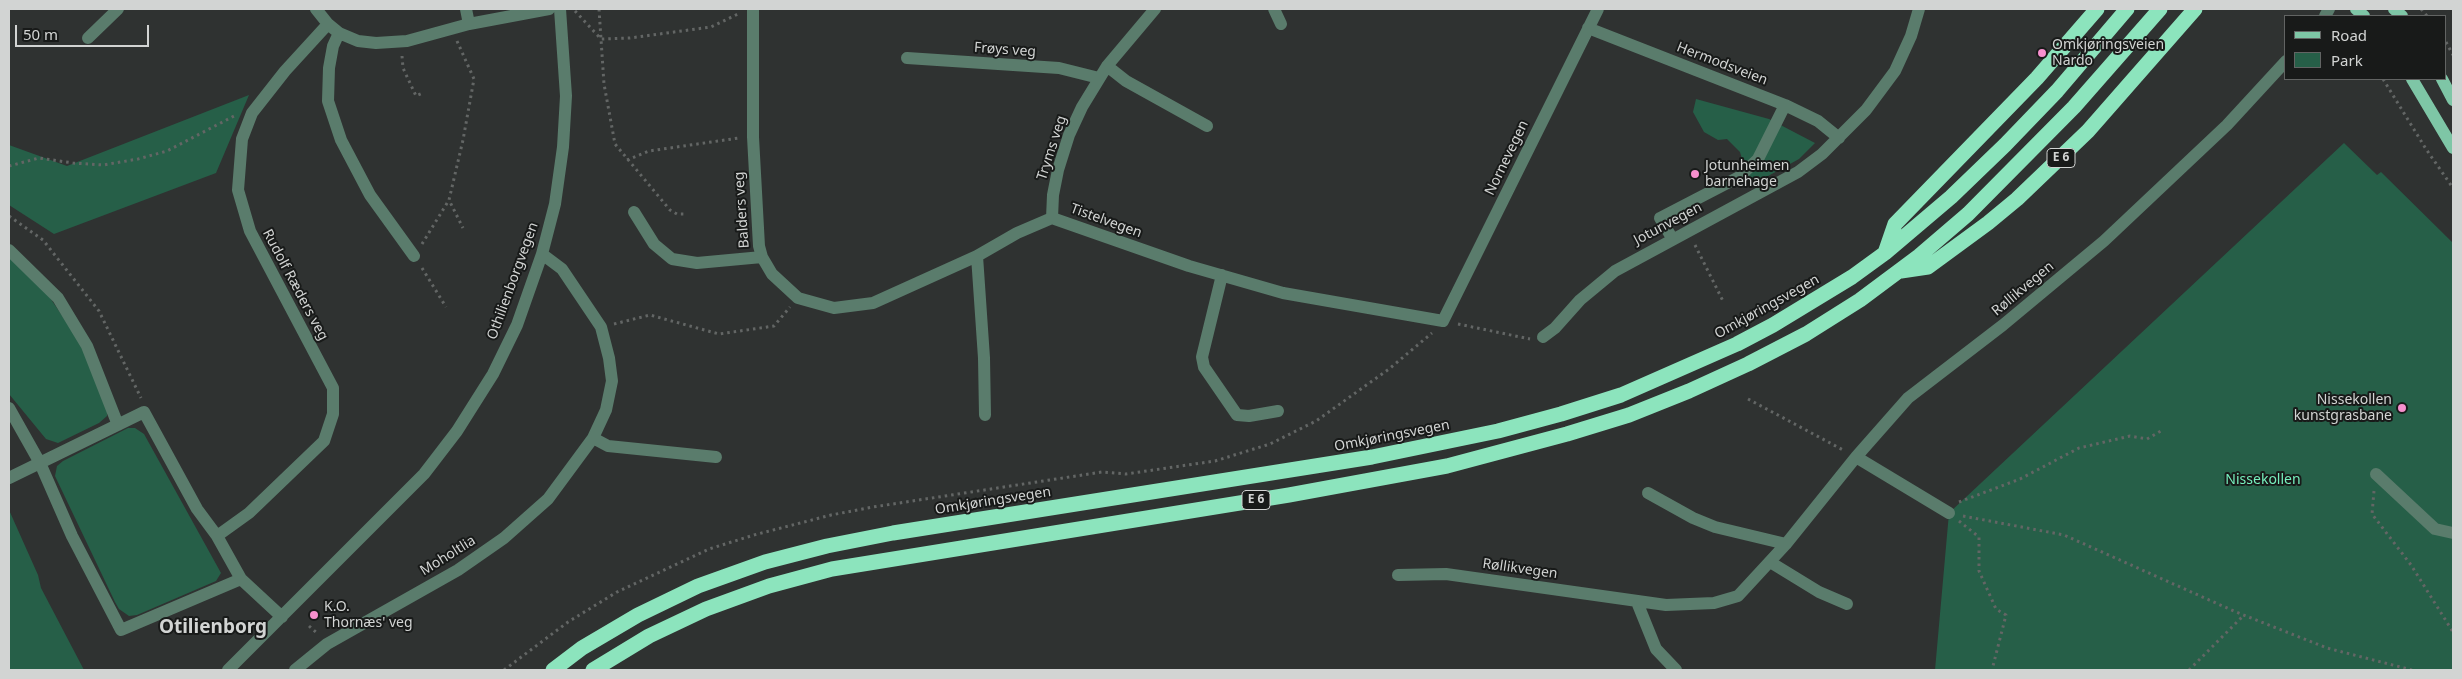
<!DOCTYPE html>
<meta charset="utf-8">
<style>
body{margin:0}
#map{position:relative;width:2462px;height:679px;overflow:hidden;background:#2f3231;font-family:"Noto Sans",sans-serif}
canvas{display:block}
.frame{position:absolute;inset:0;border:10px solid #d2d4d3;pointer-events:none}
.legend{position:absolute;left:2284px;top:15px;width:162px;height:65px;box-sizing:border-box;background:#181a19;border:1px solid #626463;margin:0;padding:6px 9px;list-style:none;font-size:15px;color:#d2d4d3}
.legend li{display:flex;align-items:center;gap:10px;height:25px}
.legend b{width:25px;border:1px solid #626463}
.scale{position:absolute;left:15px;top:25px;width:134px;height:22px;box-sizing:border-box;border:2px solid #d2d4d3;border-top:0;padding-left:6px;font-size:15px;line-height:18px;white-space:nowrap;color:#d2d4d3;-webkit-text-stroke:4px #181a19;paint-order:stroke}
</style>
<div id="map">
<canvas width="2462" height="679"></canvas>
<div class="frame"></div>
<ul class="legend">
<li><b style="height:6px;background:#7ec6a6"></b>Road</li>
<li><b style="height:14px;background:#265f48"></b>Park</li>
</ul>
<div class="scale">50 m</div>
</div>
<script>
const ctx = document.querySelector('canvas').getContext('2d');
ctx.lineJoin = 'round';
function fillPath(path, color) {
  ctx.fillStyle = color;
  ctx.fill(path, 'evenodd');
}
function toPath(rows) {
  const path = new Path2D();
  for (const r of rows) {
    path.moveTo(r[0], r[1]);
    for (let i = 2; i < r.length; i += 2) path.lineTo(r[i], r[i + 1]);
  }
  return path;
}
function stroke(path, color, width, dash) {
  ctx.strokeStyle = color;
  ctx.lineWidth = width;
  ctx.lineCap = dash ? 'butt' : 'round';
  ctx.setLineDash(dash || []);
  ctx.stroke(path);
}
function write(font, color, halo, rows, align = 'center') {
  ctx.font = font + ' "Noto Sans",sans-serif';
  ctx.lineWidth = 4;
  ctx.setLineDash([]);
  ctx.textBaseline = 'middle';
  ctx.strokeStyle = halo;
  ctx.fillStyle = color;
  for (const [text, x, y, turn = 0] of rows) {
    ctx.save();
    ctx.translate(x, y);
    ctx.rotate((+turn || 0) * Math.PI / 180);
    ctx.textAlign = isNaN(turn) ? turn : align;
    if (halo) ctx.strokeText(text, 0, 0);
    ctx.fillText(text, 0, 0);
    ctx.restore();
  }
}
fillPath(toPath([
 [249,95,216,173,54,234,9,205,9,145,67,166],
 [1696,99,1769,119,1815,143,1799,159,1750,186,1740,152,1727,139,1718,140,1704,132,1693,112],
 [2344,143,2377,175,2381,172,2453,243,2453,670,1935,670,1949,513],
 [9,257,46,292,76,336,92,368,107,410,107,416,99,423,58,443,46,439,9,394],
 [128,428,135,428,144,434,221,573,216,581,137,615,129,616,119,609,115,602,55,476,57,466,63,461],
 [9,510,38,575,41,588,84,670,9,670]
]), '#265f48');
stroke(toPath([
 [599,9,604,84,615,144,670,210,677,214,684,214],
 [2421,9,2427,16],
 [575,11,601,39,630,38,711,27,738,14],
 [457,41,474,79,463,140,449,200,463,228],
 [2446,42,2453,55],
 [402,56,403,68,416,96,423,93],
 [2383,79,2426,149,2453,188],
 [627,160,649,151,739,138],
 [9,166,39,158,73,163,103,165,138,159,167,151,236,115],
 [9,216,43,240,99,311,141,398],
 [422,244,449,200],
 [1695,245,1723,301],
 [422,268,446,307],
 [614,324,650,315,719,334,774,326,790,307],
 [1458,324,1530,339],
 [1748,399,1845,451],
 [2374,491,2372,514,2411,565,2453,632],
 [1959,502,2020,479,2079,448,2130,436,2147,439,2161,431],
 [1963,516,2064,535,2236,612,2327,648,2412,670],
 [1959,521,1979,537,1979,571,1996,609,2006,615,1992,670],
 [309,626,318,634],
 [504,670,568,622,617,592,709,549,754,535,831,515,873,507,1102,472,1126,474,1215,461,1270,444,1316,421,1389,369,1432,333],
 [2189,670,2244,615]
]), '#636665', 3, [2.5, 4]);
stroke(toPath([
 [316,9,328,24,339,33,358,41,376,43,407,41,469,24,549,9],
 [466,9,469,24],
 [753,9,753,137,759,246,762,257,772,274,798,298,834,308,873,303,977,256,1017,233,1052,218,1189,266,1283,293,1443,321,1598,9],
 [1274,9,1281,24],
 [2325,16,2329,9],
 [1588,28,1785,105,1818,121,1839,138],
 [339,33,333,46,329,68,328,101,341,140,370,195,414,256],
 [88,38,118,9],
 [907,58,1059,68,1099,78],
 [1107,66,1126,81,1207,126],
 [634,212,654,244,672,259,697,263,762,257],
 [1052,218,1053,195,1058,170,1069,135,1082,107,1107,66,1155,9],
 [1672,238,1660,218,1739,177,1758,159,1785,105],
 [9,250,58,298,87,346,118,425],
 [977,256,984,358,985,415],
 [1222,275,1202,357,1204,367,1237,415,1249,416,1278,411],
 [1543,337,1555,328,1580,300,1615,271,1798,172,1822,154,1866,110,1895,71,1911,36,1919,9],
 [9,408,40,463,72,536,121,630,241,579],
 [593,438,608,446,716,457],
 [1856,457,1949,513],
 [2376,474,2435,529,2453,533],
 [9,478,144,412,197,509,217,536,241,579,282,617],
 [1648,493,1693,518,1715,527,1786,544],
 [217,536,249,513,324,441,333,414,333,388,250,231,238,190,242,139,252,113,285,71,328,24],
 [1770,562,1819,592,1847,604],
 [1398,575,1446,574,1666,605,1714,603,1738,596,1786,544,1856,457,1908,398,2003,325,2104,241,2227,125,2286,61],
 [1637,602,1656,649,1676,670],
 [228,670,424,474,457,431,493,374,517,325,542,254,555,204,563,147,566,96,560,9],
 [295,670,327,644,458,570,504,538,548,499,593,438,606,410,612,381,609,358,601,327,562,269,542,254]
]), '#5a7c6c', 12);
stroke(toPath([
 [2356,9,2364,16],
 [2394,9,2402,16],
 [2412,79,2453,148],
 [2442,79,2453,100]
]), '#7ec6a6', 12);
stroke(toPath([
 [1885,253,1895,224,2037,78,2097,9],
 [1901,271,1928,267,1988,223,2017,199,2088,131,2195,9],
 [553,670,582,648,638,615,698,586,765,562,827,546,893,533,1372,457,1498,431,1561,414,1621,395,1737,344,1773,325,1852,277,1885,253,1951,197,2005,145,2057,91,2127,9],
 [593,670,649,636,706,609,769,586,832,569,1289,495,1447,466,1567,434,1629,415,1689,391,1748,364,1806,334,1860,300,1919,256,1968,214,2074,107,2160,9]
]), '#8ce4bd', 15);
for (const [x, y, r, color] of [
 [2042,53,5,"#f790ce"],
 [1695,174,5,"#f790ce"],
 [2402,408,5,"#f790ce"],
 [314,615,5,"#f790ce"]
]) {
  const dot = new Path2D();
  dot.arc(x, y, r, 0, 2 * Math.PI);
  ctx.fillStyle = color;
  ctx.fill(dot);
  stroke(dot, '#181a19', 2);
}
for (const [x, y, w] of [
 [2061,158,28],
 [1256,500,28]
]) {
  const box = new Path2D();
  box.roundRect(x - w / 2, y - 9.5, w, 19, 4);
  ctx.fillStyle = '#181a19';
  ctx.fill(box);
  stroke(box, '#d2d4d3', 1);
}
write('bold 12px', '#d2d4d3', null, [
 ["E 6",2061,158],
 ["E 6",1256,500]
]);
write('14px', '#d2d4d3', '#181a19', [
 ["Omkjøringsveien",2052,45],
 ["Nardo",2052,61],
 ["Jotunheimen",1705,166],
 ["barnehage",1705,182],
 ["Nissekollen",2392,400,"right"],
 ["kunstgrasbane",2392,416,"right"],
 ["K.O.",324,607],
 ["Thornæs' veg",324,623]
], 'left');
write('14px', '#d2d4d3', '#181a19', [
 ["Frøys veg",1005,50,4],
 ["Hermodsveien",1722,64,21],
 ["Tryms veg",1052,148,-72],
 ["Nornevegen",1507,158,-64],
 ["Balders veg",742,210,-94],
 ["Tistelvegen",1106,221,20],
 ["Jotunvegen",1668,224,-28],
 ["Othilienborgvegen",513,281,-70],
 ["Rudolf Ræders veg",295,285,62],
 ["Røllikvegen",2023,289,-40],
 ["Omkjøringsvegen",1767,307,-29],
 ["Omkjøringsvegen",1392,436,-11],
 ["Omkjøringsvegen",993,501,-9],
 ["Moholtlia",448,556,-32],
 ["Røllikvegen",1520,569,8]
]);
write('14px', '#77f0be', '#181a19', [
 ["Nissekollen",2263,480]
]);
write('bold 19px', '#d2d4d3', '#181a19', [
 ["Otilienborg",213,628]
]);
</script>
